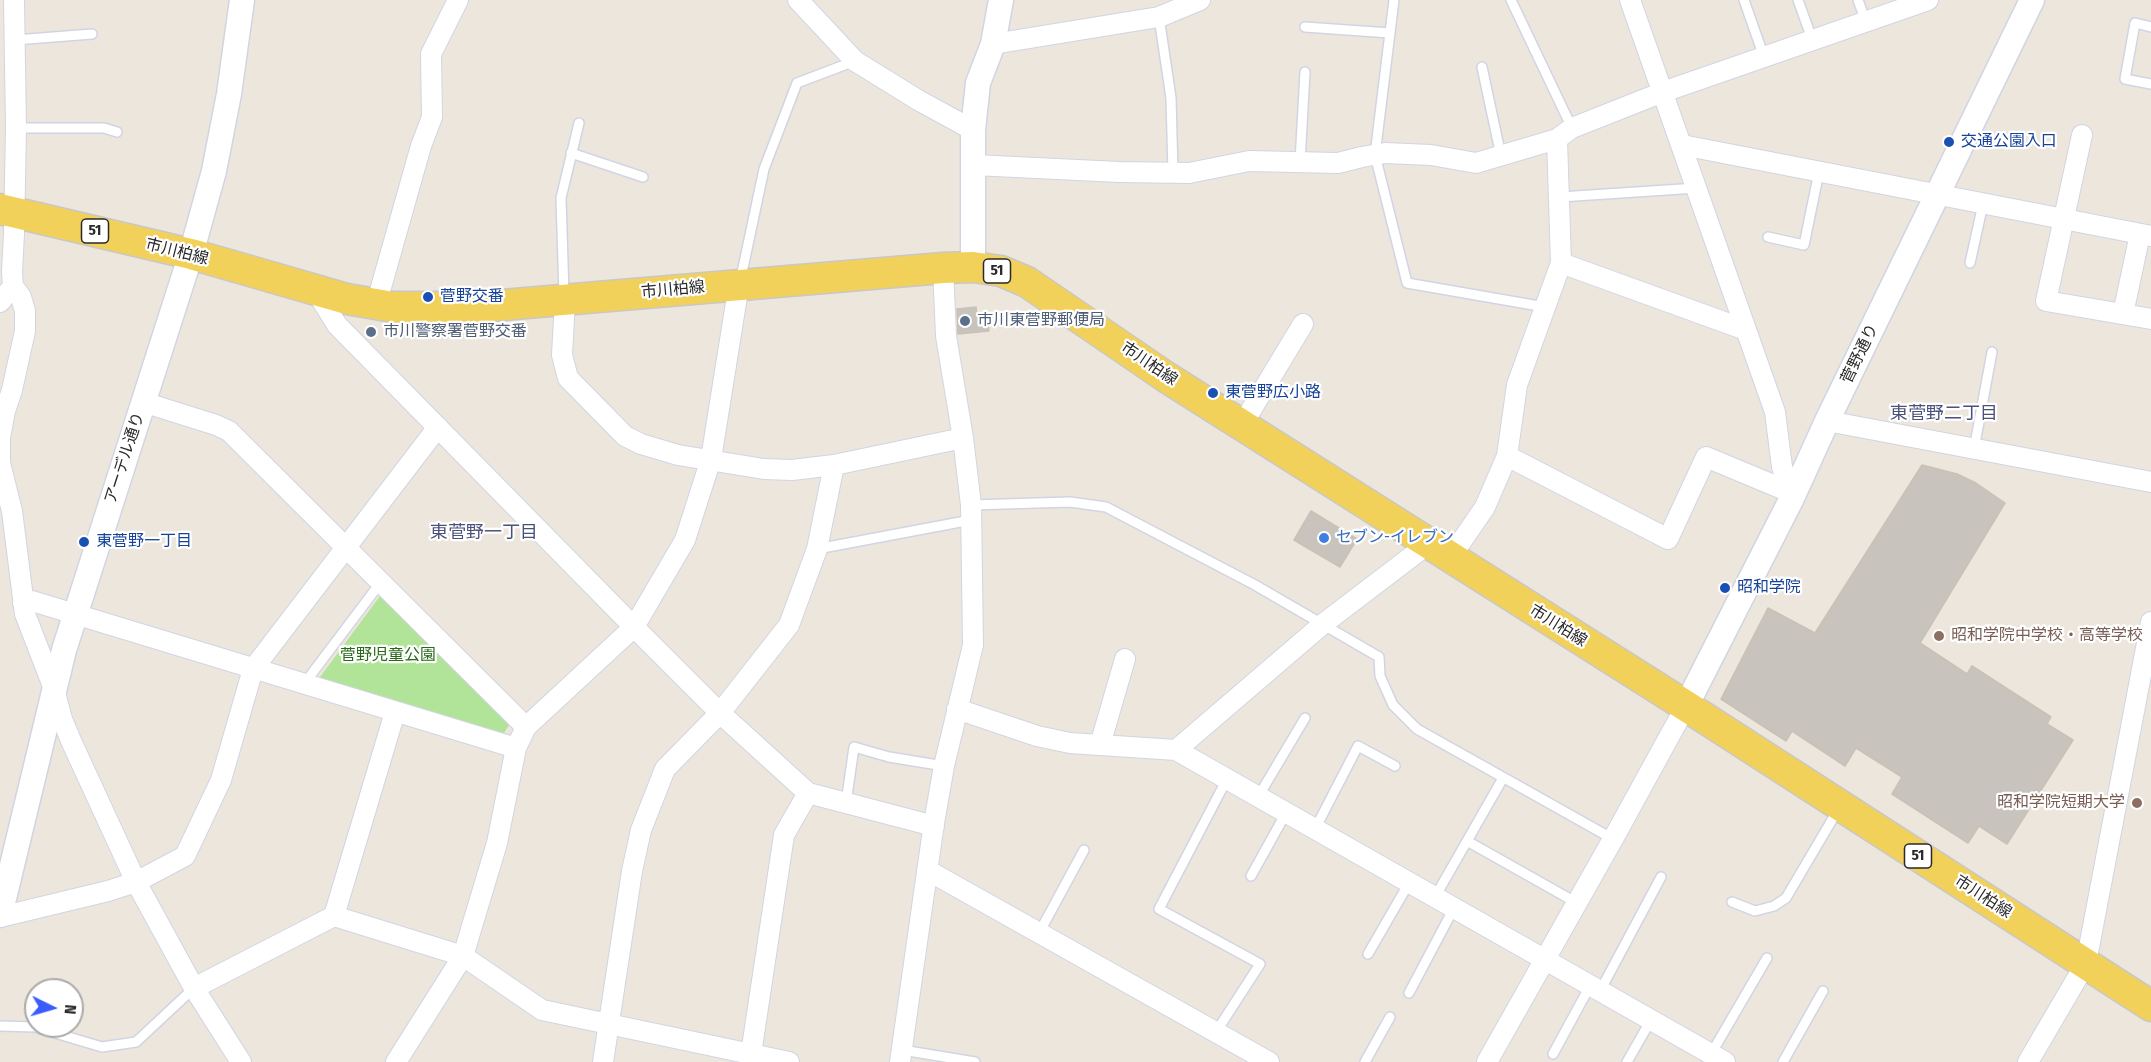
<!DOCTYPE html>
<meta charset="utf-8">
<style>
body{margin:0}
#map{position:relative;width:2151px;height:1062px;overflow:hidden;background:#ede6dc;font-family:"Fira Sans Condensed",sans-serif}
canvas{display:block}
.north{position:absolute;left:24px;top:978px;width:60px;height:60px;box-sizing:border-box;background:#fff;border:2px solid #aaa;border-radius:50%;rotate:95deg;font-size:16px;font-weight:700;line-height:24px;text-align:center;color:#2a2a2a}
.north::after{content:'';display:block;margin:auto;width:21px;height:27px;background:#3a5cfc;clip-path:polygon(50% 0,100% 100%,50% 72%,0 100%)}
</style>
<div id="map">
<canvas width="2151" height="1062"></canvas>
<div class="north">N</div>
</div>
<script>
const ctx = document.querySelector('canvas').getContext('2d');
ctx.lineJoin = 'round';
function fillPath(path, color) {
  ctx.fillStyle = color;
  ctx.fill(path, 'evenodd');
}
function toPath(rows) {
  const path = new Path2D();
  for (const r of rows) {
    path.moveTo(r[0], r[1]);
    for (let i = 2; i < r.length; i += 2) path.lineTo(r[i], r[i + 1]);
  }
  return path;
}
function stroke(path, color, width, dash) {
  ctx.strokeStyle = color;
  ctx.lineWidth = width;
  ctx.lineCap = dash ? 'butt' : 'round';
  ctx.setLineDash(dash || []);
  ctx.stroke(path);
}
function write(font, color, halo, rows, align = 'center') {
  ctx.font = font + ' "Fira Sans Condensed","Noto Sans JP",sans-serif';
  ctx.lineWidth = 4.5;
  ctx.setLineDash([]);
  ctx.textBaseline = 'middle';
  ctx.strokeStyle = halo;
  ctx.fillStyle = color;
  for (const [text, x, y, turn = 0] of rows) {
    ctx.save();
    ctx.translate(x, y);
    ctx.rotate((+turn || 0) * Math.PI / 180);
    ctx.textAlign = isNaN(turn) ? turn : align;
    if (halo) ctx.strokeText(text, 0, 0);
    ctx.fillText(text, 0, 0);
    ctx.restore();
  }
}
fillPath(toPath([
 [387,595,508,717,509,725,504,733,496,734,321,681,320,677,380,596]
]), '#b1e498');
const building = toPath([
 [976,307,977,315,987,313,989,331,958,334,957,309,976,307],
 [1922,465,1957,474,1976,483,2005,503,1920,643,1967,674,1972,666,2051,717,2047,724,2073,740,2007,844,1979,826,1968,843,1892,794,1902,777,1856,748,1845,766,1792,731,1786,741,1721,699,1768,608,1815,633,1922,465],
 [1311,511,1357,539,1340,567,1294,540,1311,511]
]);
fillPath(building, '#c8c3bc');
stroke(building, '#c8c2b6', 1.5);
const service = toPath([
 [1394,0,1375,155,1407,283,1545,307],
 [1511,0,1572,128],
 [1744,0,1764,57],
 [1798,0,1812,39],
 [1858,0,1866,22],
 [1159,17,1171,98,1173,173],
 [1305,27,1390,33],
 [2151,27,2135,23,2125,79,2151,84],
 [15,40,92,34],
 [1482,67,1501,156],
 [16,128,104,128,117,132],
 [571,153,643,177],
 [1300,162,1305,72],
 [1560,197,1697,188],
 [1768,237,1804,245,1819,172],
 [1970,263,1983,204],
 [740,282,764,169,797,83,855,61],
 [564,295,561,198,579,123],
 [1974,449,1992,352],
 [971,505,1070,502,1106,507,1255,585,1379,657,1380,676,1393,705,1417,729,1613,839],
 [817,549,971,520],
 [304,684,381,582],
 [1258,797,1305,718],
 [846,803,854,747,889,757,944,766],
 [1315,829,1358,746,1395,766],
 [1467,841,1577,903],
 [1251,876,1286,813],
 [1435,897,1503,778],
 [1732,902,1755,911,1774,906,1786,898,1839,808],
 [1039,933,1084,850],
 [1368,954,1409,883],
 [1600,991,1661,877],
 [1409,993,1454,908],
 [0,1026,35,1027,102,1047,136,1042,194,988],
 [1216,1032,1260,964,1159,909,1227,779],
 [902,1050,975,1062],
 [1553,1054,1590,986],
 [1711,1054,1767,958],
 [1365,1062,1390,1017],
 [1627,1062,1651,1020],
 [1783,1062,1823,991]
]);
const minor = toPath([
 [14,0,16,128,14,234,12,272,13,286,21,297,25,311,25,331,12,390,5,411,0,437,0,463,12,511,25,614,54,689,62,719,72,743,136,882,194,988,241,1062],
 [798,0,855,61,918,100,973,130],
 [1630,0,1775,412,1782,467,1792,498],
 [993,44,1159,17,1200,0],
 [2082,135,2046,301,2151,319],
 [1682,145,2151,236],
 [974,165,1119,172,1189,173,1249,161,1338,163,1362,157,1385,153,1431,155,1476,163,1557,139,1572,128,1663,92,1928,0],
 [1561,263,1746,330],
 [316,291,337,325,634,627,720,713,808,793,934,826],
 [565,300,562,355,568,378,625,436,641,444,678,455,764,469,792,470,834,465,963,438],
 [0,302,13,286],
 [376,305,421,146,432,117,431,54,458,0],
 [2123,314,2140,234],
 [143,402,216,425,229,431,526,727],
 [1827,421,2151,482],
 [1242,425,1303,324],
 [1507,456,1668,539,1706,457,1790,492],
 [1450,558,1485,507,1507,456,1517,385,1561,263,1557,139],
 [23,603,32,601,516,748],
 [957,709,1037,736,1070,743,1176,750,1725,1062],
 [1100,745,1125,659],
 [1176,750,1323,624,1428,544],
 [927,870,1269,1062],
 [334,916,463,956,542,1010,789,1062],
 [0,917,108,891,136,882,185,856,221,780,253,669,438,427],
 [194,988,334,916,395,712],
 [751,1054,784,835,808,793],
 [396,1062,463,956,497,843,516,748,526,727,634,627,685,540,711,459,739,284],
 [603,1062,632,871,641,830,665,769,720,713,789,625,817,549,834,465],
 [900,1062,934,823,944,766,973,645,971,505,963,438,946,336,943,268],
 [1487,1062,1613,839,1686,706],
 [2028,1062,2086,963,2151,622]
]);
const tertiary = toPath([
 [973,267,973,130,978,83,993,44,1001,0],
 [1686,706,1792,498,1827,421,2032,0],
 [0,915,64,650,191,254,214,171,229,94,242,0]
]);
const primary = toPath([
 [0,209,191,254,347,299,393,307,479,307,943,268,973,267,1001,271,1027,282,1166,377,1686,706,2151,1006]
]);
stroke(service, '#d1d5e3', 12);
stroke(minor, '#d1d5e3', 22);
stroke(tertiary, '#d1d5e3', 27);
stroke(primary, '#c8c8c8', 33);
stroke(service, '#fff', 9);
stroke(minor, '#fff', 20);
stroke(tertiary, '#fff', 24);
stroke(primary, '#f2d15b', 30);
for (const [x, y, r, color] of [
 [1949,142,6,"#1a4fb4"],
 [428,297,6,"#1a4fb4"],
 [965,321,6,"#5c6f8a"],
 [371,332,6,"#5c6f8a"],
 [1213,393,6,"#1a4fb4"],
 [1324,538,6,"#3f7fe0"],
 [84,542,6,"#1a4fb4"],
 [1725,588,6,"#1a4fb4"],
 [1939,636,6,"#8d6e63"],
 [2137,803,6,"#8d6e63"]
]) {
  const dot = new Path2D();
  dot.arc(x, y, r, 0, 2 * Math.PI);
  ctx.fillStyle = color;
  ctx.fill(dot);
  stroke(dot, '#fff', 2);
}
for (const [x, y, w] of [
 [95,231,27],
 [997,271,27],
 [1918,856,27]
]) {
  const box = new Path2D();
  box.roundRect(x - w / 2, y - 12, w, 24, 4.5);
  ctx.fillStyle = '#fff';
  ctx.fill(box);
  stroke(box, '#2a2a2a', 1.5);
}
write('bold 15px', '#2a2a2a', null, [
 ["51",95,231],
 ["51",997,271],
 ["51",1918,856]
]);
write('16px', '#164399', '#fff', [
 ["交通公園入口",1961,142],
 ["菅野交番",440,297],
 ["東菅野広小路",1225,393],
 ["東菅野一丁目",96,542],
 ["昭和学院",1737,588]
], 'left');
write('16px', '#2a2a2a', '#fff', [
 ["市川柏線",177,252,14],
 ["市川柏線",673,290,-5],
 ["菅野通り",1860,354,-64],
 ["市川柏線",1149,364,34],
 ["アーデル通り",125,458,-72],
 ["市川柏線",1558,626,32],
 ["市川柏線",1983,897,33]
]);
write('16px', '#4e5e75', '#fff', [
 ["市川東菅野郵便局",977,321],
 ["市川警察署菅野交番",383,332]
], 'left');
write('16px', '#366cbe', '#fff', [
 ["セブン-イレブン",1336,538]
], 'left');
write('16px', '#785e54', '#fff', [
 ["昭和学院中学校・高等学校",1951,636],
 ["昭和学院短期大学",2125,803,"right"]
], 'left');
write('16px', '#296919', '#fff', [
 ["菅野児童公園",388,656]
]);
write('18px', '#4a527c', '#fff', [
 ["東菅野二丁目",1944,414],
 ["東菅野一丁目",484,533]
]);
</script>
